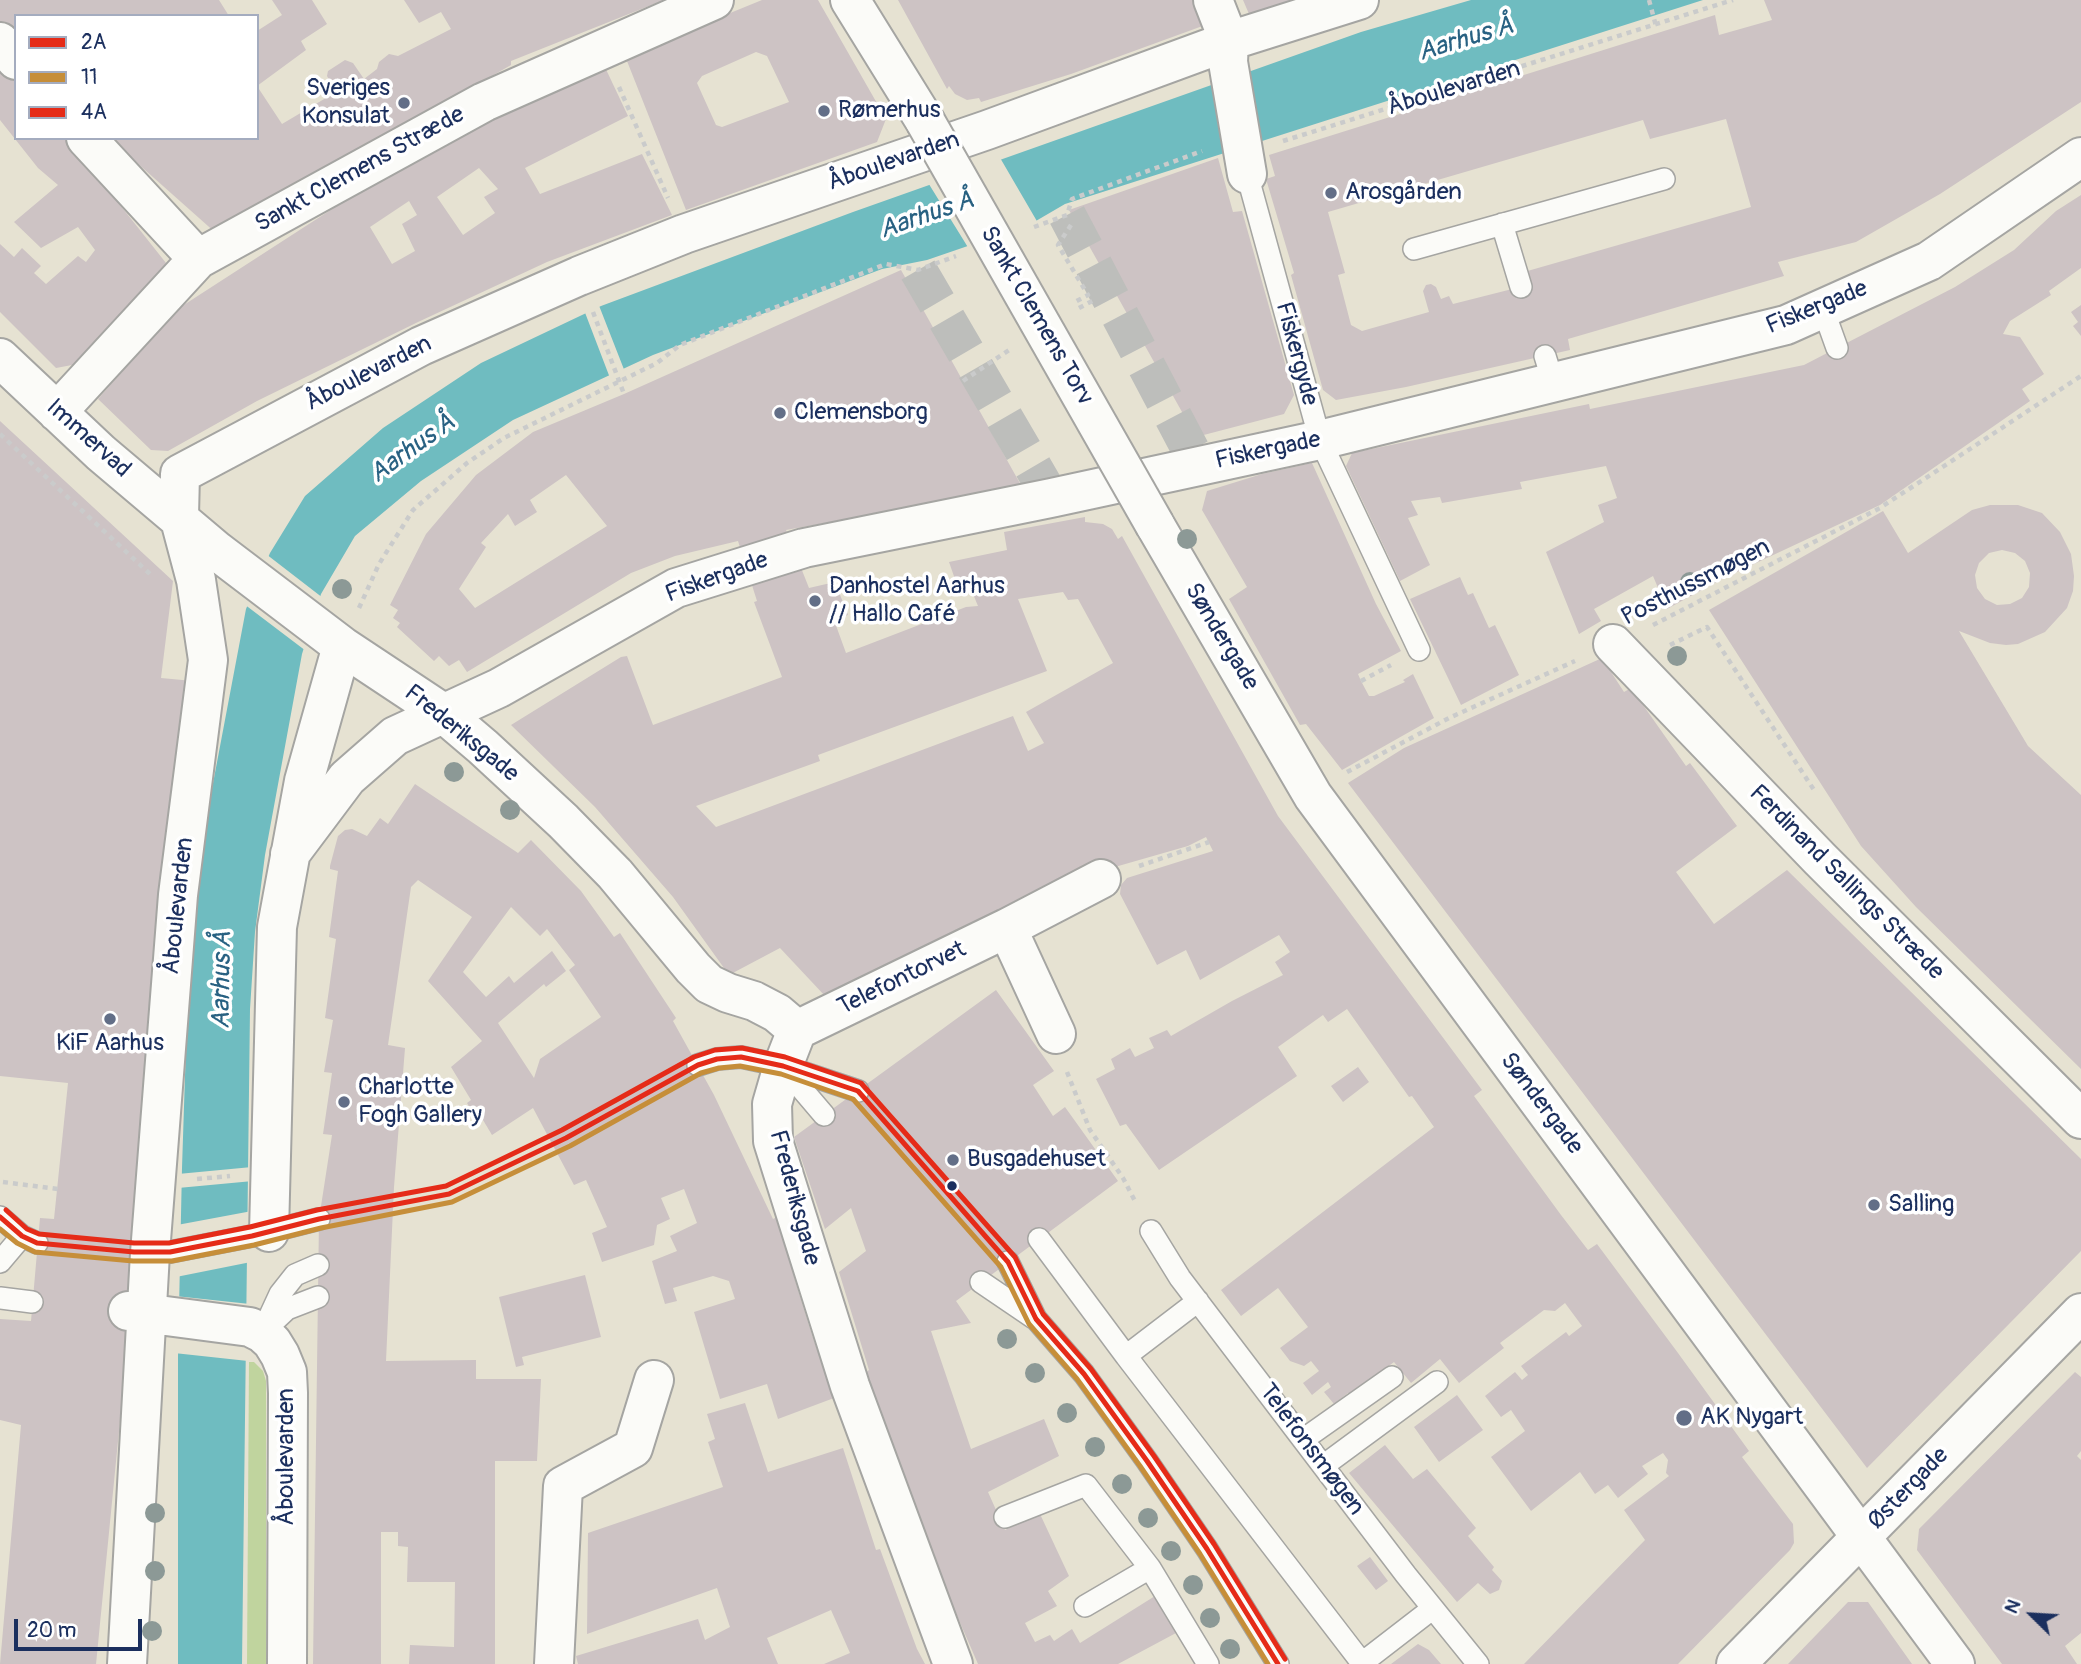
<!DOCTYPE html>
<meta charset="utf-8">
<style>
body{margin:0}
#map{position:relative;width:2081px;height:1664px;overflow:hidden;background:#e6e2d2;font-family:Pangolin,sans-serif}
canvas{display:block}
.legend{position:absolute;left:14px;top:14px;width:245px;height:126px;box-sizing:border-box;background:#fff;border:2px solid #a4acbf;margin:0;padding:9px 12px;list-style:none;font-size:21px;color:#1b2f5e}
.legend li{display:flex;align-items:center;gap:14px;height:35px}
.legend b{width:35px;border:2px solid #a4acbf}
.north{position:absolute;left:1997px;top:1580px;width:70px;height:70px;-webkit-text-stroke:5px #fff;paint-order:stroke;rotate:294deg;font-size:19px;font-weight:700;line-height:28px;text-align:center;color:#1b2f5e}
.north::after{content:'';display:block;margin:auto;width:24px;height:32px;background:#1b2f5e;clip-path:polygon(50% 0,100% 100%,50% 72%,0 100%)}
.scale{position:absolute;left:14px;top:1619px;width:128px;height:32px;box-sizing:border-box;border:4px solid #1b2f5e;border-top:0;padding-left:9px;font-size:21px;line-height:24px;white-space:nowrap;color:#1b2f5e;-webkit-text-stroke:5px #fff;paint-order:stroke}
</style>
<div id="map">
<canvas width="2081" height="1664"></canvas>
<ul class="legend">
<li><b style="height:9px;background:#e52b18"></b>2A</li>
<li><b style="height:9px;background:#c68e39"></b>11</li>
<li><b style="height:9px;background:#e52b18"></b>4A</li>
</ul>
<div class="north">N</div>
<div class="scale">20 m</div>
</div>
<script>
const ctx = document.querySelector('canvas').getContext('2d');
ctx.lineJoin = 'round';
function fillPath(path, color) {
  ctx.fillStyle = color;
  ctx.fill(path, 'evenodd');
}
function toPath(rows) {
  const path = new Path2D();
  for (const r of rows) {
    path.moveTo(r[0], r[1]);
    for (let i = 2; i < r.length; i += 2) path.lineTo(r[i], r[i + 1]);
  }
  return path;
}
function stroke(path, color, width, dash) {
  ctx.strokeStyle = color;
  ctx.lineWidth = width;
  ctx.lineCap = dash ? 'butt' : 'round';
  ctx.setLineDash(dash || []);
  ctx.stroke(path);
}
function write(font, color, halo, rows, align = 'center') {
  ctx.font = font + ' Pangolin,sans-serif';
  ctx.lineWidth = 7;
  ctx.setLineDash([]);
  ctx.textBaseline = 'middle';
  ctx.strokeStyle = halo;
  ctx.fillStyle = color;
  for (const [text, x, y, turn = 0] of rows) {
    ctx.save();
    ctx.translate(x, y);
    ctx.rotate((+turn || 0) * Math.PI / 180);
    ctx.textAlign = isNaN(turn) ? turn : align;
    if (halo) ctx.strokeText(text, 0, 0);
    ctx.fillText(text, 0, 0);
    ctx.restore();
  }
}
fillPath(toPath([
 [249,1362,254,1362,263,1371,266,1381,266,1664,247,1664]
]), '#c0d49e');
fillPath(toPath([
 [1471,0,1703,0,1065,204,1029,225,927,260,882,269,653,355,513,420,421,481,355,536,321,594,302,654,265,855,255,932,250,1009,242,1664,178,1664,178,1356,182,1168,188,984,200,852,246,609,270,553,305,496,383,428,481,363,601,306,853,212,1361,32]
]), '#6fbcc0');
fillPath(toPath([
 [999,156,1038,223,969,249,927,181],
 [598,303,625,372,610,378,584,310],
 [266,554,323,598,306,651,244,604],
 [252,1167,253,1181,178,1188,178,1174],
 [252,1211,251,1262,176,1277,177,1225],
 [175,1296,250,1304,248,1361,174,1353]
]), '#e6e2d2');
fillPath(toPath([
 [0,0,219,0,229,16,16,16,16,40,0,21],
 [272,0,312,0,327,24,301,41,306,50,257,86,257,31,282,15],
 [404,0,664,0,511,61,511,65,217,234,109,138,257,138,257,86,282,124,336,92,327,76,328,71,345,60,353,63,364,79,377,69,379,62,389,54,398,56,451,29,441,12,419,23],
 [762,0,818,0,886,119,877,142,686,210,625,56],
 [756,52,767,56,789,102,722,127,716,125,697,83,702,76],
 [898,0,1198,0,1208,24,1071,74,981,102,979,98,967,100,955,94,949,86,947,89],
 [1243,0,1291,0,1291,1,1249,14],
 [1764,0,2081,0,2081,102,1940,194,1856,242,1778,262,1784,276,1568,339,1570,350,1406,387,1336,400,1323,390,1291,275,1294,273,1266,179,1275,176,1269,155,1715,15,1719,35,1772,20],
 [1726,119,1751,207,1524,272,1528,285,1453,304,1449,296,1441,299,1436,287,1431,284,1426,285,1423,291,1429,312,1362,331,1351,325,1338,275,1345,273,1328,212,1643,120,1650,139],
 [0,52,16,72,16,138,67,138,166,263,88,362,56,368,0,312,0,244,14,257,22,248,41,266,34,273,46,284,78,256,86,262,95,250,78,227,41,248,14,222,58,185,38,168,0,120],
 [603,63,628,116,525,168,540,194,642,154,672,215,547,262,418,322,257,401,168,451,151,450,98,399,176,310,394,169],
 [479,168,498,189,484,197,495,213,463,235,437,197],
 [409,201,417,215,402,224,415,251,392,264,370,227],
 [1218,158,1233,212,1242,211,1294,395,1284,414,1196,437,1069,210],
 [2081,195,2081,268,2049,291,2051,295,2010,321,2003,334,2020,337,2044,374,2022,389,2030,401,1880,505,1722,579,1667,609,1653,576,1594,609,1601,621,1579,634,1546,552,1604,522,1598,505,1617,498,1606,466,1520,482,1522,489,1442,503,1440,497,1411,501,1418,515,1408,518,1430,565,1400,581,1346,466,1352,453,1589,404,1590,409,1804,365,1955,287,2014,250,2056,211],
 [901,270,1022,487,786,530,809,588,835,582,848,615,834,620,846,653,966,607,978,606,968,582,956,582,949,562,1007,550,1004,532,1085,517,1085,522,1103,524,1112,529,1118,539,1122,536,1278,816,1482,1090,1474,1096,1561,1215,1588,1250,1597,1244,1678,1353,1749,1451,1742,1457,1793,1524,1794,1543,1790,1550,1678,1664,1524,1664,1645,1540,1624,1510,1669,1476,1666,1473,1668,1460,1663,1453,1642,1466,1648,1474,1618,1498,1608,1485,1595,1494,1580,1472,1531,1511,1491,1457,1525,1431,1511,1410,1501,1417,1485,1396,1515,1372,1522,1380,1528,1375,1521,1366,1566,1332,1569,1336,1582,1326,1565,1303,1555,1311,1544,1310,1500,1343,1504,1348,1459,1383,1440,1359,1411,1383,1394,1362,1350,1395,1348,1393,1334,1404,1324,1392,1331,1387,1328,1382,1312,1395,1303,1383,1319,1371,1311,1361,1304,1366,1290,1361,1280,1348,1308,1327,1278,1288,1241,1316,1221,1290,1434,1127,1412,1096,1409,1097,1347,1009,1328,1022,1323,1015,1278,1047,1297,1076,1159,1170,1126,1124,1120,1126,1096,1079,1115,1069,1111,1059,1130,1048,1135,1057,1154,1048,1149,1038,1167,1030,1171,1036,1232,1001,1283,975,1275,962,1290,952,1279,935,1200,980,1186,950,1157,965,1120,894,1121,885,1127,878,1213,851,1206,837,1188,846,1080,877,1077,871,825,996,780,948,729,975,673,897,595,807,511,725,621,657,627,656,653,725,782,677,754,602,757,601,738,541,675,556,631,573,467,672,459,660,449,666,439,656,434,661,397,627,400,623,393,618,398,610,390,605,426,534,476,475,533,432,624,394],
 [566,475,607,526,475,608,459,589,486,547,481,543,508,514,515,526,537,512,530,500],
 [1063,592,1068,600,1078,599,1113,663,1026,712,1044,743,1028,751,1013,716,716,827,696,806,820,761,818,755,1047,671,1018,599],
 [2081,305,2081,336,2073,326,2078,322,2071,312],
 [0,421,173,581,161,678,193,681,96,1664,0,1664,21,1425,0,1420,0,1319,31,1321,40,1218,54,1219,68,1083,0,1076],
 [1312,463,1376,604,1401,651,1358,674,1361,681,1369,696,1374,696,1405,682,1403,680,1413,674,1434,718,1342,770,1306,724,1300,725,1229,599,1247,587,1202,510,1207,491,1262,474],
 [1990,505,2018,505,2042,513,2060,532,2071,554,2074,576,2073,591,2067,608,2045,632,2018,644,2006,645,1990,643,1959,631,2028,746,2081,795,2081,1069,1916,907,1861,846,1709,610,1883,511,1908,553,1972,510],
 [2002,550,2015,553,2025,561,2030,573,2029,587,2022,598,2010,604,1997,605,1985,599,1977,588,1975,575,1979,563,1989,553],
 [1460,577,1468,595,1473,593,1489,628,1495,625,1519,675,1461,705,1410,599],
 [1602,658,1624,692,1631,688,1686,766,1690,763,1737,826,1676,872,1714,924,1787,870,2081,1159,2081,1251,1867,1468,1348,783,1404,748],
 [415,784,518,853,531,840,581,891,614,937,620,933,676,1018,673,1021,714,1095,773,1219,777,1217,797,1275,794,1277,812,1335,834,1398,778,1419,767,1384,720,1399,694,1312,735,1299,729,1281,713,1276,673,1288,677,1301,665,1304,652,1261,677,1251,670,1236,697,1223,684,1189,661,1198,670,1219,657,1225,654,1245,602,1262,592,1233,607,1227,586,1180,574,1185,533,1108,492,1135,483,1120,479,1123,467,1103,471,1100,451,1067,482,1041,428,981,472,917,418,880,411,887,388,1045,405,1048,394,1187,386,1361,476,1360,476,1379,541,1379,537,1461,495,1461,495,1664,409,1664,410,1645,454,1647,455,1582,407,1582,408,1547,398,1546,398,1532,381,1532,381,1664,313,1664,319,1219,332,1135,323,1134,332,1073,324,1072,333,1020,325,1018,336,939,329,937,338,871,330,869,330,866,338,836,345,830,352,829,367,836,380,818,388,824],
 [511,907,540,936,547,929,575,965,569,970,601,1017,540,1059,534,1078,498,1023,544,984,546,987,566,971,552,951,514,983,509,976,486,997,463,972],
 [996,990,1054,1071,1033,1085,1053,1116,1065,1107,1118,1181,956,1301,971,1323,931,1331,971,1449,1044,1419,1059,1456,988,1492,1005,1530,1040,1514,1069,1576,1048,1591,1057,1606,1025,1623,1035,1642,1050,1635,1054,1641,1072,1629,1080,1643,1155,1596,1176,1633,1118,1664,978,1664,928,1549,864,1374,869,1370,839,1272,866,1251,851,1208,825,1229,794,1137],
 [1358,1067,1369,1082,1343,1102,1331,1086],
 [585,1275,601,1337,522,1357,524,1365,516,1367,499,1297],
 [2075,1372,2081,1377,2081,1451,2077,1456,2081,1460,2081,1633,2065,1646,2077,1664,2002,1664,1917,1550,1919,1529],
 [1457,1395,1483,1430,1439,1462,1414,1427],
 [745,1403,768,1472,843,1448,876,1550,880,1549,917,1649,925,1664,824,1664,850,1653,831,1610,767,1638,778,1664,578,1664,576,1656,698,1619,705,1640,730,1627,717,1588,587,1634,588,1533,723,1487,708,1442,715,1439,707,1414],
 [1385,1445,1413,1479,1427,1469,1476,1528,1468,1536,1494,1567,1492,1570,1502,1581,1499,1590,1490,1594,1478,1583,1457,1602,1349,1473],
 [1370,1557,1388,1581,1376,1590,1357,1566],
 [1848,1602,1868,1602,1912,1664,1788,1664],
 [1418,1644,1429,1650,1441,1664,1391,1664]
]), '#cdc3c4');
stroke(toPath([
 [1067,215,1199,466],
 [918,270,1051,498]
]), '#bdbebb', 38, [38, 19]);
const lane = toPath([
 [1247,174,1320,440,1419,650],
 [1502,224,1521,287],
 [1414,249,1664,179],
 [1823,309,1837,348],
 [1545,356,1553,382],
 [698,1065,717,1059,741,1057,783,1066,858,1091],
 [784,1068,824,1115],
 [0,1217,22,1236,37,1243],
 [1151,1231,1180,1278,1406,1575,1478,1664],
 [1039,1239,1126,1356],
 [143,1253,170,1252,252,1236,319,1219],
 [0,1262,22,1236],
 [1008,1262,1036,1319,1084,1374,1147,1461,1207,1549,1278,1664],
 [981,1282,1034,1318],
 [0,1298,32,1302],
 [1198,1301,1126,1356,1362,1663,1432,1609],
 [268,1327,287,1309,318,1297],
 [262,1333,280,1294,295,1275,318,1265],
 [1304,1439,1392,1377],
 [1323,1466,1437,1382],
 [1005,1517,1086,1485,1150,1568],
 [1085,1606,1150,1568,1208,1664]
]);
const street = toPath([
 [850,0,925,121],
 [1213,0,1229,41,1228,62,1247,174],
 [0,42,16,60],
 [86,138,198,259],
 [0,358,101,453,217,551,342,646,443,713,483,747,563,821,615,874,693,968,709,984,728,993,754,1001,777,1013,797,1030],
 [57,412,198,259,484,102,714,0],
 [1155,525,1313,796,1955,1664],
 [1613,644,1820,859,2081,1119],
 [290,854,347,778,395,736,499,688,676,588,804,548,1051,498,1320,440,1786,325,1929,261,2081,157],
 [1007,928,1056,1034],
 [797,1030,783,1066,772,1104,773,1141,850,1386,953,1664],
 [797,1030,1007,928,1101,879],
 [269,1232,277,927,304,781,342,646],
 [128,1311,250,1327,262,1333,272,1342,280,1355,287,1372,288,1393,287,1664],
 [127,1664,150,1253,178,895,208,660,196,580,179,516,180,474,421,346,579,276,684,234,987,130,1229,41,1359,0],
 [554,1664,563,1486,633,1448,654,1380],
 [1736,1664,2081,1313]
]);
stroke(lane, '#a5a5a2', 24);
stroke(street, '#a5a5a2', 42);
stroke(toPath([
 [1649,0,1656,26],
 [619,87,668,198],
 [1283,141,1733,0],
 [1071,225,1058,245,1088,295,1073,303],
 [1034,227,1067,215,1072,199,1202,151],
 [593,312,624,394],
 [0,434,151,575],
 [359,608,379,564,413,510,467,463,504,438,657,363,680,345,886,264,918,270,956,256],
 [1653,625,1880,508,2081,376],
 [1670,645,1707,627,1814,790],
 [1361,681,1391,665],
 [1347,772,1449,718,1575,661],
 [1139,866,1209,842],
 [1067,1072,1090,1130,1123,1178,1136,1203],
 [197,1179,230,1176],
 [3,1182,58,1189]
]), '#cacbcb', 4.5, [5, 5]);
stroke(lane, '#fbfbf8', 21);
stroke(street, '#fbfbf8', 38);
const streetBridge = toPath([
 [925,121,1155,525]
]);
stroke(streetBridge, '#a5a5a2', 42, []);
stroke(toPath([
 [1079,308,1094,300],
 [963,381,1009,350]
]), '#cacbcb', 4.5, [5, 5]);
stroke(streetBridge, '#fbfbf8', 38);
stroke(toPath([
 [0,1217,22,1236,37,1243,134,1252,170,1252,252,1236,319,1219,449,1194,566,1138,698,1065,717,1059,741,1057,783,1066,858,1091,1008,1262,1036,1319,1084,1374,1147,1461,1207,1549,1278,1664]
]), '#e52b18', 5);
stroke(toPath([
 [0,1229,17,1243,35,1252,133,1261,172,1261,254,1245,321,1228,452,1202,570,1146,701,1073,719,1068,740,1066,781,1074,853,1099,1001,1267,1029,1324,1077,1379,1140,1466,1200,1554,1268,1664]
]), '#c68e39', 5);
stroke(toPath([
 [6,1210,27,1229,39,1234,134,1243,169,1243,250,1227,317,1210,446,1186,562,1130,694,1057,715,1050,742,1048,785,1057,861,1083,1015,1257,1043,1314,1091,1369,1154,1456,1214,1544,1285,1659]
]), '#e52b18', 5);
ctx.fillStyle = '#8c9996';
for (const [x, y] of [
 [1187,539],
 [1690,582],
 [342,589],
 [1677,656],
 [454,772],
 [510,810],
 [1007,1339],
 [1035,1373],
 [1067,1413],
 [1095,1447],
 [1122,1484],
 [155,1513],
 [1148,1518],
 [1171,1551],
 [155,1571],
 [1193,1585],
 [1210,1618],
 [152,1631],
 [1230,1649]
]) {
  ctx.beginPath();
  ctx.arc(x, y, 10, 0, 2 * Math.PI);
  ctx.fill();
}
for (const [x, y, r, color] of [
 [404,103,7,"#626e87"],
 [824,111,7,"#626e87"],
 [1331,193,7,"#626e87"],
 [780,413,7,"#626e87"],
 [815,601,7,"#626e87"],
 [110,1019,7,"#626e87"],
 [344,1102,7,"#626e87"],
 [953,1160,7,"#626e87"],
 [952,1186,6,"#1b2f5e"],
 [1874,1205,7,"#626e87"],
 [1684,1418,9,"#626e87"]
]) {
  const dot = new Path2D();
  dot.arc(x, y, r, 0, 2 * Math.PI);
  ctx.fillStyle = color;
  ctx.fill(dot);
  stroke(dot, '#fff', 2.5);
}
write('24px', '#1b2f5e', '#fff', [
 ["Sveriges",390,89,"right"],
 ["Konsulat",390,117,"right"],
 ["Rømerhus",838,111],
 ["Arosgården",1345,193],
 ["Clemensborg",794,413],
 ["Danhostel Aarhus",829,587],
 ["// Hallo Café",829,615],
 ["KiF Aarhus",110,1044,"center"],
 ["Charlotte",358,1088],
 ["Fogh Gallery",358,1116],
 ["Busgadehuset",967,1160],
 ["Salling",1888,1205],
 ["AK Nygart",1700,1418]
], 'left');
write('24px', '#1b2f5e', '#fff', [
 ["Åboulevarden",1454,89,-17],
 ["Åboulevarden",894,162,-19],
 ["Sankt Clemens Stræde",360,170,-29],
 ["Fiskergade",1817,308,-22],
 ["Sankt Clemens Torv",1036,316,60],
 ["Fiskergyde",1296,354,75],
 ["Åboulevarden",369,374,-27],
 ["Immervad",88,439,42],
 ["Fiskergade",1268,451,-12],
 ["Fiskergade",717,578,-20],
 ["Posthussmøgen",1696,583,-27],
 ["Søndergade",1221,637,59],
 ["Frederiksgade",461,734,39],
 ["Ferdinand Sallings Stræde",1846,883,45],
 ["Åboulevarden",179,906,-84],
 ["Telefontorvet",902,979,-26],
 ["Søndergade",1541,1104,53],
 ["Frederiksgade",794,1198,75],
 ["Telefonsmøgen",1311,1450,53],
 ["Åboulevarden",287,1457,-90],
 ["Østergade",1909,1489,-46]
]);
write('italic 26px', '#286182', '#fff', [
 ["Aarhus Å",1466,40,-17],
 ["Aarhus Å",927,216,-19],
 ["Aarhus Å",413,449,-36],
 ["Aarhus Å",223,980,-89]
]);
</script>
